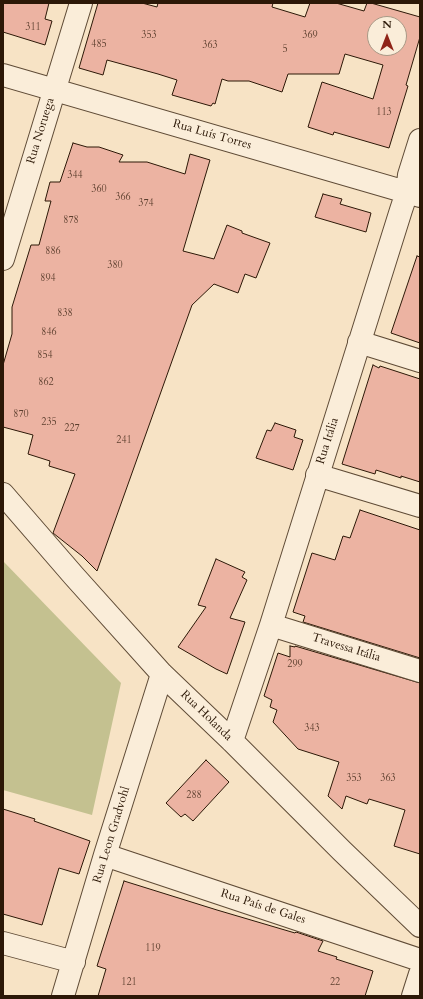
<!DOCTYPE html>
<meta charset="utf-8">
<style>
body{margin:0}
#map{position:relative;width:423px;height:999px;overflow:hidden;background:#f7e3c5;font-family:Cardo,serif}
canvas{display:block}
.frame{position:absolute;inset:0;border:4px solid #2c1807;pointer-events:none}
.north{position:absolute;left:367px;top:16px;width:40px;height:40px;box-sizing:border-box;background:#faedd9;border:1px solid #a89885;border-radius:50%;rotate:0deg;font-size:11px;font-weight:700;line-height:16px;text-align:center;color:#2c1807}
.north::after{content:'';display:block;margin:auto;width:14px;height:18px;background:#8f2418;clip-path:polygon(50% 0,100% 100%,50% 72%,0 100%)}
</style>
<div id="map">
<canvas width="423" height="999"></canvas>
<div class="frame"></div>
<div class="north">N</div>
</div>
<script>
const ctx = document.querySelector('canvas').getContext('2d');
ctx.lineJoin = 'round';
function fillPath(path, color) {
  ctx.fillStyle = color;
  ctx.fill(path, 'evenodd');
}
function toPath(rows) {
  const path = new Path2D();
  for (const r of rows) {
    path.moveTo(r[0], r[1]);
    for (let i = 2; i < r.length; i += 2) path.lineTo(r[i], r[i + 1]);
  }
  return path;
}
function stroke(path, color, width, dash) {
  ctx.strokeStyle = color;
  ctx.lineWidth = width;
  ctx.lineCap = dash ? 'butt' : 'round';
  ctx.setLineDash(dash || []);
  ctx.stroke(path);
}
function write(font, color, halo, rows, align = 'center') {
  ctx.font = font + ' Cardo,serif';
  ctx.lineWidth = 4;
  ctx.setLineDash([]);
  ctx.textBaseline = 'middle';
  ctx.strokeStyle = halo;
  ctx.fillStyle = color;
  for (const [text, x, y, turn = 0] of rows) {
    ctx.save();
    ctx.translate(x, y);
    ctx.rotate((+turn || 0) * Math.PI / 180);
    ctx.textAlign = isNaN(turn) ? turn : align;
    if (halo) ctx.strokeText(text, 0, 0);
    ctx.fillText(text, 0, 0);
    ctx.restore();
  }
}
fillPath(toPath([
 [3,561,121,683,92,815,3,790]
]), '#c4c190');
const building = toPath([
 [3,3,49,3,45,19,52,21,45,45,3,32,3,3],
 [98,3,142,3,157,7,158,3,273,3,272,7,305,17,310,3,336,3,364,11,367,3,371,3,420,17,420,37,406,85,408,86,389,148,334,132,333,135,308,127,322,82,373,99,383,65,345,54,339,74,288,74,282,92,249,81,228,81,222,79,215,104,213,103,211,106,172,95,177,80,158,74,107,60,103,75,79,68,98,3],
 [375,24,399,24,399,48,375,48,375,24],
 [73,143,87,147,99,147,123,155,119,162,147,162,185,174,190,154,210,160,183,251,214,259,227,225,242,231,242,233,270,243,256,278,245,274,238,293,214,284,192,305,97,571,82,556,53,533,75,474,49,466,50,461,28,454,33,435,3,427,3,365,12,334,12,307,31,245,39,245,51,201,45,201,50,182,60,182,73,143],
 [323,194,342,199,340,204,371,213,366,232,315,217,323,194],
 [417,256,420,257,420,343,391,333,417,256],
 [373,365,379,368,380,366,420,379,420,482,401,476,401,478,376,470,375,474,342,464,373,365],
 [275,423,296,430,294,437,303,440,293,470,256,458,267,430,271,431,275,423],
 [360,510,420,530,420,658,303,622,305,616,293,612,312,553,335,560,343,536,350,538,360,510],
 [216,559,245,572,242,577,247,580,230,618,245,622,227,674,216,669,178,647,206,607,198,605,216,559],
 [290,646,295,647,295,646,420,683,420,854,394,846,405,810,369,799,367,804,346,796,342,809,328,796,339,762,298,749,273,722,277,710,270,707,272,700,264,696,278,653,290,657,290,646],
 [206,760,229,782,193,821,185,814,181,817,166,803,206,760],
 [3,809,35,819,34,821,90,841,79,874,59,868,42,925,3,914,3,809],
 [124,881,217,910,295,933,296,932,323,941,318,951,337,957,336,959,373,971,365,996,98,996,106,969,97,966,124,881]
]);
fillPath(building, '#ecb3a2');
stroke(building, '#2c1807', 1);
const minor = toPath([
 [3,75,420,196],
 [3,259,81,3],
 [359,342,420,361],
 [317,475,420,506],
 [3,494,74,576,162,674,232,741,342,851,420,926],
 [271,625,420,671],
 [232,741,271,625,401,210,407,192,409,175,420,140],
 [105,855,420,960],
 [3,943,74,962],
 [63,996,105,855,162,674],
 [413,996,420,974]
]);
stroke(minor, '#5f4b36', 24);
stroke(minor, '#faedd9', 22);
write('10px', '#5c3f2e', null, [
 ["311",33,28],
 ["353",149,36],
 ["369",310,36],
 ["485",99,45],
 ["363",210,46],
 ["5",285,50],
 ["113",384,113],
 ["344",75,176],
 ["360",99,190],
 ["366",123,198],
 ["374",146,204],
 ["878",71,221],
 ["886",53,252],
 ["380",115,266],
 ["894",48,279],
 ["838",65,314],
 ["846",49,333],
 ["854",45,356],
 ["862",46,383],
 ["870",21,415],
 ["235",49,423],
 ["227",72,429],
 ["241",124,441],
 ["299",295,665],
 ["343",312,729],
 ["353",354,779],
 ["363",388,779],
 ["288",194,796],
 ["119",153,949],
 ["121",129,983],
 ["22",335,983]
]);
write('12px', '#2c1807', '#faedd9', [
 ["Rua Noruega",41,131,-73],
 ["Rua Luís Torres",212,135,16],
 ["Rua Itália",328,441,-72],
 ["Travessa Itália",346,648,17],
 ["Rua Holanda",206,716,44],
 ["Rua Leon Gradvohl",112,835,-73],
 ["Rua País de Gales",263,907,18]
]);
</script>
